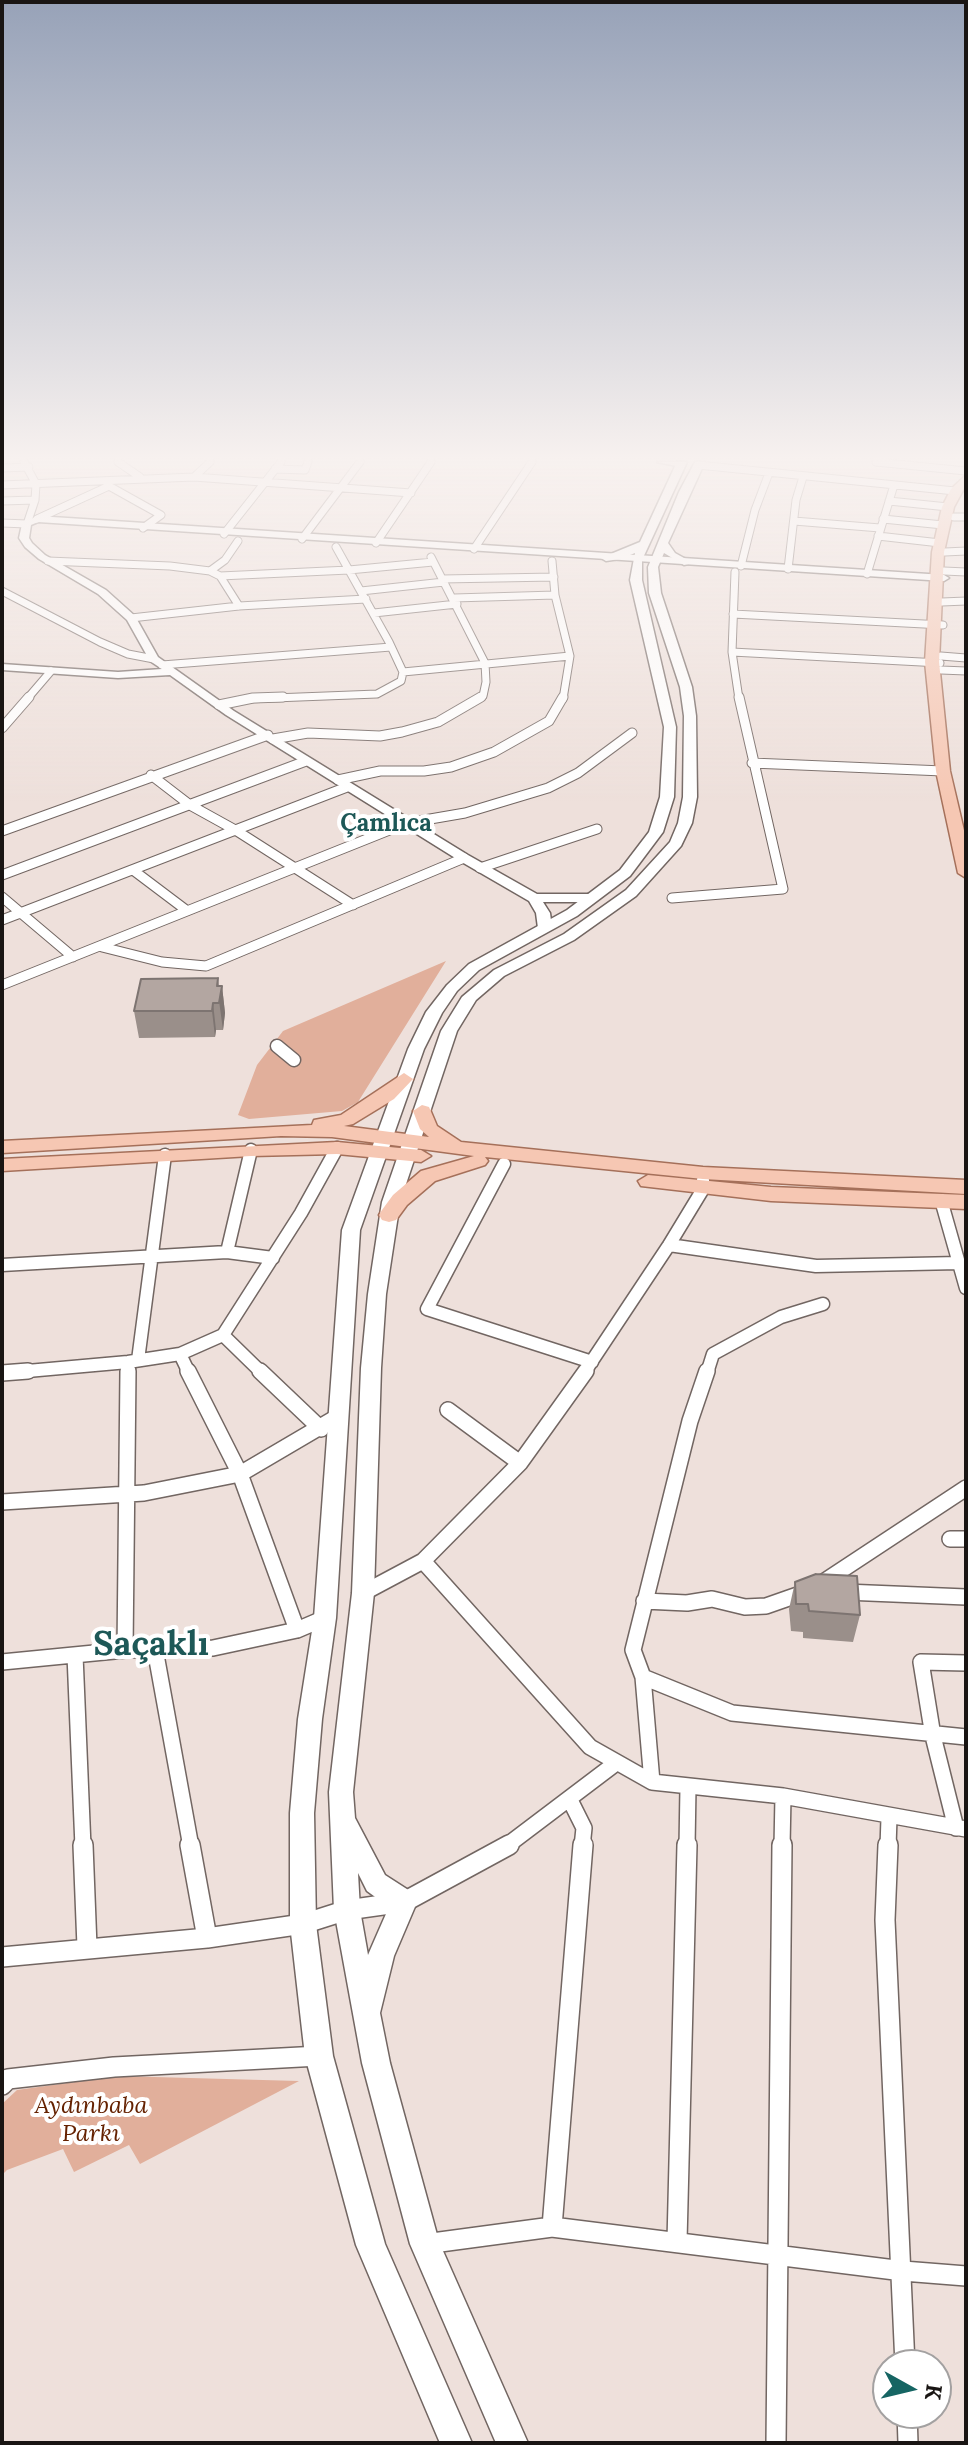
<!DOCTYPE html>
<meta charset="utf-8">
<style>
body{margin:0}
#map{position:relative;width:968px;height:2445px;overflow:hidden;background:#eee0db;font-family:Lora,serif}
canvas{display:block}
.frame{position:absolute;inset:0;border:4px solid #191513;pointer-events:none}
.north{position:absolute;left:872px;top:2349px;width:80px;height:80px;box-sizing:border-box;background:#fff;border:2px solid #a3a1a1;border-radius:50%;rotate:98deg;font-size:22px;font-weight:700;line-height:32px;text-align:center;color:#191513}
.north::after{content:'';display:block;margin:auto;width:28px;height:36px;background:#166563;clip-path:polygon(50% 0,100% 100%,50% 72%,0 100%)}
</style>
<div id="map">
<canvas width="968" height="2445"></canvas>
<div class="frame"></div>
<div class="north">K</div>
</div>
<script>
const ctx = document.querySelector('canvas').getContext('2d');
ctx.lineJoin = 'round';
function fillPath(path, color) {
  ctx.fillStyle = color;
  ctx.fill(path, 'evenodd');
}
function toPath(rows) {
  const path = new Path2D();
  for (const r of rows) {
    path.moveTo(r[0], r[1]);
    for (let i = 2; i < r.length; i += 2) path.lineTo(r[i], r[i + 1]);
  }
  return path;
}
function stroke(path, color, width, dash) {
  ctx.strokeStyle = color;
  ctx.lineWidth = width;
  ctx.lineCap = dash ? 'butt' : 'round';
  ctx.setLineDash(dash || []);
  ctx.stroke(path);
}
function write(font, color, halo, rows, align = 'center') {
  ctx.font = font + ' Lora,serif';
  ctx.lineWidth = 8;
  ctx.setLineDash([]);
  ctx.textBaseline = 'middle';
  ctx.strokeStyle = halo;
  ctx.fillStyle = color;
  for (const [text, x, y, turn = 0] of rows) {
    ctx.save();
    ctx.translate(x, y);
    ctx.rotate((+turn || 0) * Math.PI / 180);
    ctx.textAlign = isNaN(turn) ? turn : align;
    if (halo) ctx.strokeText(text, 0, 0);
    ctx.fillText(text, 0, 0);
    ctx.restore();
  }
}
fillPath(toPath([
 [446,961,358,1102,342,1111,249,1119,238,1115,257,1065,283,1031],
 [118,2076,299,2081,140,2164,129,2145,74,2172,63,2149,7,2170,2,2175,2,2104,17,2090]
]), '#e1af9b');
const minorFar4 = toPath([
 [118,462,140,477],
 [876,462,966,471],
 [698,465,955,491],
 [2,468,29,467],
 [275,469,305,470,308,462],
 [194,477,210,462],
 [109,482,109,486,161,515,143,528],
 [2,485,194,477,411,493],
 [2,501,35,500],
 [889,501,948,507],
 [954,517,966,517],
 [37,519,109,486],
 [883,519,943,525],
 [794,521,880,528],
 [2,523,27,524,35,500,36,484,24,462],
 [224,534,281,462],
 [878,536,940,543],
 [302,539,360,462],
 [376,543,431,462],
 [474,549,532,462],
 [945,552,966,551],
 [431,557,485,663,486,682,483,696,478,699],
 [48,561,170,566,210,571,220,576,349,570,433,562],
 [552,561,555,595,570,656,563,699],
 [741,566,755,510,769,473],
 [788,569,796,500,803,477],
 [210,571,225,560,238,541],
 [944,571,966,572],
 [735,572,732,652,739,699],
 [867,574,894,485],
 [220,576,239,606],
 [442,579,554,577],
 [2,591,100,642,128,654,154,659],
 [361,591,444,582],
 [454,598,555,595],
 [942,602,966,601],
 [374,613,457,604],
 [733,614,943,625],
 [131,618,239,606,366,599],
 [732,652,940,663],
 [941,656,966,658],
 [162,665,391,647],
 [941,670,966,671],
 [403,672,570,656],
 [27,699,51,671],
 [248,699,377,694,401,681,403,672,389,642,336,547]
]);
const minorFar3 = toPath([
 [219,705,253,698,283,697],
 [2,728,29,697],
 [273,739,308,733,380,736,402,732,438,722,481,697],
 [752,763,943,771],
 [151,775,190,805,237,831,353,905],
 [338,780,380,771,424,771,451,767,494,752,549,721,563,697],
 [2,831,268,735],
 [480,868,597,829],
 [133,870,186,910],
 [2,875,306,761],
 [2,897,73,957],
 [672,898,783,889,739,697],
 [2,920,347,787],
 [102,947,162,962,206,966,464,858],
 [2,985,407,823,465,813,548,788,578,773,632,733]
]);
const minorFar2 = toPath([
 [277,1046,294,1060],
 [504,1164,427,1309,592,1362],
 [941,1200,966,1288],
 [669,1245,816,1266,959,1263],
 [227,1252,251,1150],
 [2,1265,227,1252,273,1258],
 [223,1335,262,1373],
 [180,1354,189,1373],
 [138,1360,165,1155],
 [5,1373,128,1362,180,1354,223,1335,301,1213,337,1148],
 [128,1373,128,1362],
 [584,1373,669,1245,703,1189,703,1180],
 [707,1373,713,1354,781,1317,823,1304]
]);
const minorFar1 = toPath([
 [188,1371,240,1474,297,1630],
 [260,1371,321,1429],
 [2,1373,28,1371],
 [448,1410,520,1463],
 [2,1502,144,1493,240,1474,337,1417],
 [950,1539,966,1539],
 [423,1561,590,1747,652,1782,783,1796,966,1829],
 [822,1583,966,1488],
 [845,1592,966,1597],
 [363,1593,423,1561,520,1463,586,1371],
 [644,1601,687,1603,712,1599,745,1607,766,1606,806,1592],
 [155,1649,191,1847],
 [125,1650,128,1371],
 [75,1655,83,1847],
 [2,1662,125,1650,213,1648,297,1630,325,1618],
 [643,1677,732,1713,966,1737],
 [652,1782,643,1677,633,1650,690,1421,707,1371],
 [570,1800,584,1828,582,1847],
 [956,1828,933,1736,921,1662,966,1663],
 [505,1847,616,1763],
 [687,1847,688,1787],
 [782,1847,783,1796],
 [888,1847,889,1818]
]);
const minor = toPath([
 [83,1845,87,1947],
 [190,1845,207,1938],
 [888,1845,885,1920,905,2365],
 [2,1957,207,1938,303,1924,347,1910,404,1902,509,1845],
 [2,2085,8,2079,114,2067,319,2056],
 [552,2227,583,1845],
 [677,2241,687,1845],
 [425,2244,552,2227,903,2271,966,2276],
 [907,2413,908,2443],
 [776,2443,782,1845]
]);
const tertiary = toPath([
 [657,462,684,462,685,464,681,467,657,462],
 [37,516,944,575,949,578,944,581,38,522,31,525,29,538,32,543,45,555,106,590,135,616,158,657,234,711,468,855,537,894,592,894,598,898,592,902,543,902,550,913,552,928,545,932,538,928,536,913,529,901,460,861,226,715,170,675,118,678,2,670,2,664,118,672,162,669,150,661,127,620,98,594,39,559,25,547,19,538,22,524,37,516]
]);
const secondary = toPath([
 [677,462,687,462,642,560,642,580,676,727,674,797,663,832,630,876,577,916,479,970,457,991,442,1013,424,1049,360,1230,336,1618,322,1719,314,1813,316,1924,333,2056,385,2244,472,2443,440,2443,356,2245,305,2056,290,1924,290,1813,298,1719,314,1618,342,1230,408,1049,426,1012,447,985,469,964,567,910,620,870,649,832,660,797,664,727,630,580,635,553,620,559,606,561,601,558,640,542,677,462],
 [695,462,705,462,668,543,675,553,693,563,684,565,664,553,658,567,661,593,692,687,696,716,697,797,692,823,681,846,636,896,574,940,504,976,476,1000,457,1031,400,1202,386,1294,381,1368,374,1593,353,1792,355,1818,385,1875,413,1893,417,1902,394,1956,380,2013,390,2063,439,2242,528,2443,496,2443,410,2244,362,2063,334,1910,329,1792,352,1593,361,1368,368,1294,382,1202,441,1031,462,997,494,970,564,934,626,890,670,842,678,823,683,797,684,716,680,687,649,593,648,567,679,492,695,462],
 [358,1873,367,1891,389,1907,368,1955,360,1910,358,1873]
]);
const primary = toPath([
 [966,475,966,485,954,507,944,552,939,662,950,771,966,839,966,878,958,873,936,771,925,662,932,552,942,507,951,489,966,475],
 [404,1073,413,1079,394,1099,353,1124,344,1126,429,1137,420,1129,413,1111,422,1105,429,1107,437,1126,461,1142,703,1167,966,1180,966,1194,703,1179,485,1157,488,1161,485,1165,435,1181,407,1205,396,1220,389,1222,382,1220,379,1215,382,1210,393,1195,421,1171,474,1156,332,1137,281,1136,2,1153,2,1141,312,1125,314,1120,341,1115,404,1073],
 [337,1142,421,1150,431,1156,421,1162,337,1154,251,1156,2,1171,2,1159,337,1142],
 [648,1175,771,1187,966,1195,966,1209,771,1201,641,1186,638,1181,648,1175]
]);
stroke(minorFar4, '#726662', 9);
stroke(minorFar3, '#726662', 11);
stroke(minorFar2, '#726662', 15);
stroke(minorFar1, '#726662', 18);
stroke(minor, '#726662', 22);
stroke(tertiary, '#726662', 3);
stroke(secondary, '#726662', 3);
stroke(primary, '#a5705a', 3);
stroke(minorFar4, '#fff', 7);
stroke(minorFar3, '#fff', 9);
stroke(minorFar2, '#fff', 12);
stroke(minorFar1, '#fff', 15);
stroke(minor, '#fff', 19);
fillPath(tertiary, '#fff');
fillPath(secondary, '#fff');
fillPath(primary, '#f6c7b3');
fillPath(toPath([
 [219,986,222,986,225,1013,223,1030,216,1030,215,1037,139,1038,134,1011],
 [795,1582,860,1615,853,1642,803,1638,803,1632,791,1631,789,1609]
]), '#9a8f8a');
fillPath(toPath([
 [218,978,220,997,222,986,225,1013,223,1030,217,986],
 [213,1003,216,1030,215,1037,212,1011]
]), '#7d7471');
const building = toPath([
 [218,978,217,986,222,986,219,1003,213,1003,212,1011,134,1011,141,979,218,978],
 [816,1574,857,1576,860,1615,809,1611,808,1604,796,1604,795,1582,816,1574]
]);
fillPath(building, '#b3a6a1');
stroke(building, '#7d7471', 2);
const sky = ctx.createLinearGradient(0, 0, 0, 804);
sky.addColorStop(0, '#97a2b8');
sky.addColorStop(0.57, '#f7f1ef');
sky.addColorStop(1, '#f7f1ef00');
ctx.fillStyle = sky;
ctx.fillRect(0, 0, 968, 804);
write('bold 24px', '#1d5857', '#fff', [
 ["Çamlıca",386,824]
]);
write('italic 24px', '#642100', '#fff', [
 ["Aydınbaba",91,2106],
 ["Parkı",91,2134]
]);
write('bold 34px', '#1d5857', '#fff', [
 ["Saçaklı",151,1645]
]);
</script>
